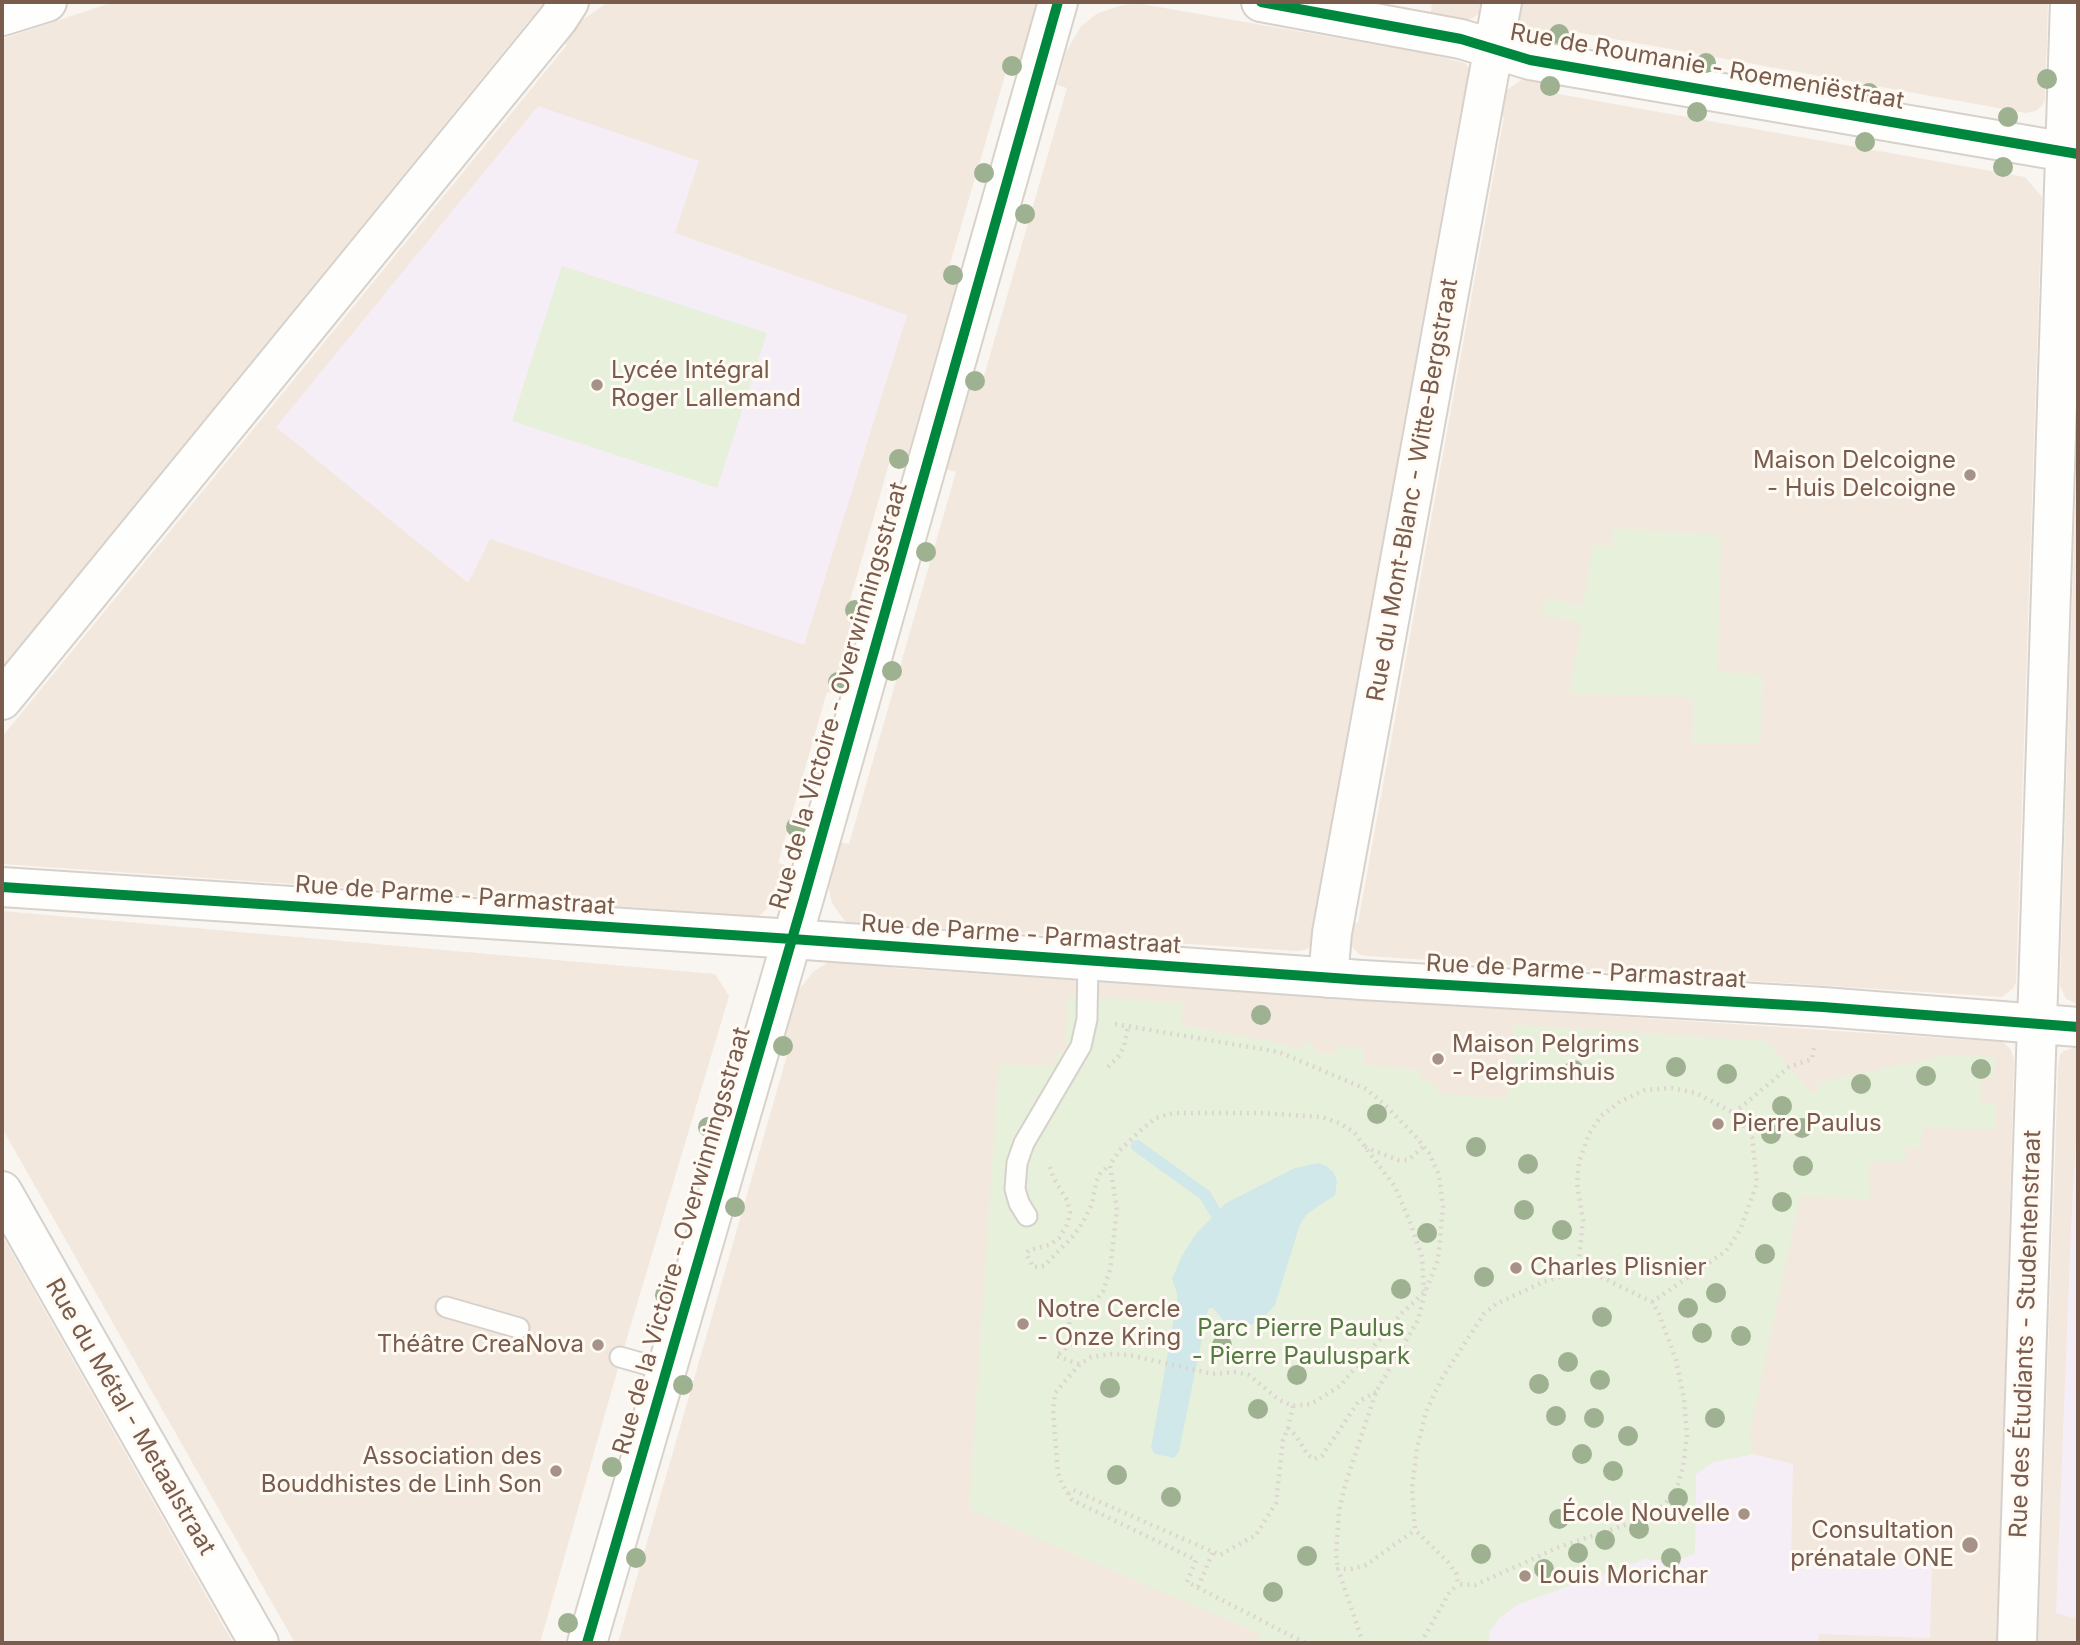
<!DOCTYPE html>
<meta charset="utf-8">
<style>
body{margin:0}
#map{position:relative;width:2080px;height:1645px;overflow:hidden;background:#f9f5f0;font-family:Inter,sans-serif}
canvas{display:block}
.frame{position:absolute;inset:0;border:4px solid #7a5c4d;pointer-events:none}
</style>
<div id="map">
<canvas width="2080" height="1645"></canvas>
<div class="frame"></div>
</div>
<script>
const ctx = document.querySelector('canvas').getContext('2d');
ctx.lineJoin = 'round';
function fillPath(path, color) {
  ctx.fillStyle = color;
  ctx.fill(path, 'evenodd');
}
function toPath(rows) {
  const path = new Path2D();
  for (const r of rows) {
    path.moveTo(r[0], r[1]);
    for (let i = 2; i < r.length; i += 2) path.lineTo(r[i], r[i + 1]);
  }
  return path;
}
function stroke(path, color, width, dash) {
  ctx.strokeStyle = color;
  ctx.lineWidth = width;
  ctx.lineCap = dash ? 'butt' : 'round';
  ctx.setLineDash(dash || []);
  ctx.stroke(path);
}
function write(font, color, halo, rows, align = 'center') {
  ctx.font = font + ' Inter,sans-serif';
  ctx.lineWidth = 6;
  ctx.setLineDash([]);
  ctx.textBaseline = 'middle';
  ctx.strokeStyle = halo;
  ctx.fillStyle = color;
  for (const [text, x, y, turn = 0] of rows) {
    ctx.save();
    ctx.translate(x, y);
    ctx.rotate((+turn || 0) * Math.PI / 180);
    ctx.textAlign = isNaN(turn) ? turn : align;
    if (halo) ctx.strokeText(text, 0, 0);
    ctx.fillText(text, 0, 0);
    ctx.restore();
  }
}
fillPath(toPath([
 [114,2,556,2,540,23,532,17,2,667,2,39],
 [608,2,1038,2,1016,74,1006,72,947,274,958,278,907,457,892,453,850,600,864,605,838,694,827,692,778,863,790,866,777,899,759,916,748,921,703,922,703,912,2,864,2,737,567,45,558,37],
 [1432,2,1492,2,1489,8,1464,23,1430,20],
 [1515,2,2048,2,2045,99,2042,106,2036,111,2026,113,1570,31,1568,44,1527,35,1513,16],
 [1141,4,1429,54,1465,63,1478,80,1471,110,1461,109,1314,918,1324,920,1316,944,1305,950,1297,951,896,925,895,935,853,927,844,920,832,903,828,886,830,875,839,842,849,844,956,472,946,469,971,381,982,383,1067,88,1057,85,1066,52,1081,26,1098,13,1123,5],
 [1528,75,1559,80,1558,94,2025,177,2042,197,2016,982,2013,988,2002,997,1367,956,1360,955,1350,945,1347,922,1358,923,1504,117,1493,115,1496,98],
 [2078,412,2078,1004,2066,999,2060,986],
 [2,911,715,974,729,996,618,1368,540,1643,295,1643,2,1128],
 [844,957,892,958,893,968,2003,1042,2011,1050,2014,1059,1997,1643,618,1643,788,1052,778,1048,795,994,814,971,827,963],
 [2078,1046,2078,1643,2038,1643,2058,1067,2060,1055,2064,1051],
 [2,1235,233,1643,2,1643]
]), '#f2e8de');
fillPath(toPath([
 [538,106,699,161,675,233,907,315,804,645,490,539,468,583,276,427],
 [2078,1101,2078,1619,2056,1613,2071,1228],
 [1753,1454,1793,1464,1791,1563,1816,1563,1825,1558,1932,1561,1930,1638,1819,1634,1818,1643,1488,1643,1490,1631,1499,1618,1518,1604,1645,1559,1675,1561,1696,1473,1713,1462]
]), '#f6eef6');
fillPath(toPath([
 [562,266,767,333,717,488,512,421],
 [1614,528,1721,535,1718,672,1763,675,1760,744,1693,743,1694,697,1569,694,1582,623,1542,615,1544,598,1583,606,1593,545,1611,547],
 [1068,995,1183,1003,1182,1025,1271,1041,1300,1049,1309,1041,1315,1047,1315,1053,1337,1053,1338,1046,1364,1048,1364,1065,1422,1070,1422,1080,1431,1081,1437,1088,1437,1093,1508,1099,1514,1025,1767,1041,1810,1091,1819,1092,1818,1082,1948,1055,1995,1057,1994,1078,1982,1078,1981,1103,1928,1100,1996,1104,1996,1129,1923,1128,1921,1147,1906,1147,1905,1162,1870,1162,1869,1199,1800,1197,1750,1432,1753,1454,1713,1462,1696,1474,1695,1554,1675,1561,1645,1559,1518,1604,1499,1618,1490,1631,1488,1643,1255,1643,1261,1634,969,1509,999,1064,1054,1066,1055,1054,1065,1054]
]), '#e7f0db');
fillPath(toPath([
 [1319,1163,1326,1166,1334,1173,1337,1181,1335,1195,1307,1214,1300,1224,1275,1305,1261,1321,1243,1327,1232,1325,1223,1320,1213,1308,1208,1309,1179,1451,1174,1458,1155,1454,1151,1448,1177,1301,1177,1293,1172,1279,1182,1256,1195,1235,1226,1203,1295,1168]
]), '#d0e8ea');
stroke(toPath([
 [1137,1146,1205,1195,1215,1212]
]), '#d0e8ea', 12);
const lane = toPath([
 [1027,1216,1019,1203,1015,1189,1017,1163,1024,1143,1081,1046,1087,1019,1088,961],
 [446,1307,519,1328],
 [620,1357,666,1370]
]);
const street = toPath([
 [1261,2,1461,39,1530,60,2078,154],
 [2,16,47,2],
 [2,700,558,19,569,2],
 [2,887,792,939,1362,980,1823,1007,2078,1027],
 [1328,978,1332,933,1502,2],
 [2,1191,259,1643],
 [2017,1643,2070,2]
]);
const secondary = toPath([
 [587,1643,804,898,1058,2]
]);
stroke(lane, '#d7d1cb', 23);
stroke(street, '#d7d1cb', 42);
stroke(secondary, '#d9d2cb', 42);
stroke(toPath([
 [1115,1024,1279,1052,1366,1089,1385,1105,1417,1138,1429,1153,1439,1175,1443,1207,1438,1260,1425,1292,1418,1320,1376,1392,1345,1485,1339,1511,1336,1554,1338,1569],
 [1108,1067,1118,1057,1124,1047,1128,1026],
 [1734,1113,1789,1067,1812,1059,1814,1048],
 [1365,1147,1398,1160,1408,1160,1424,1146],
 [1050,1167,1054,1179,1067,1200,1070,1212,1068,1223,1059,1238,1049,1245,1029,1250,1026,1253,1033,1267,1044,1266,1074,1235,1083,1222,1092,1204,1096,1182,1100,1174,1109,1165],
 [1581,1270,1595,1274,1652,1302,1659,1314,1676,1360,1684,1399,1687,1435,1683,1467,1677,1487,1665,1504,1646,1518,1559,1547,1475,1585,1458,1584,1456,1573,1448,1562,1415,1530,1412,1488,1417,1448,1426,1412,1442,1378,1484,1314,1496,1304,1543,1282,1581,1270],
 [1581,1270,1579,1258,1583,1220,1577,1184,1579,1162,1589,1134,1601,1116,1621,1101,1645,1090,1672,1088,1696,1093,1734,1113,1746,1128,1752,1138,1757,1183,1740,1230,1726,1251,1652,1302],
 [1079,1364,1056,1356,1070,1345,1069,1318,1098,1298,1103,1291,1110,1270,1117,1210,1110,1165,1119,1151,1142,1129,1156,1118,1173,1113,1261,1113,1322,1117,1339,1123,1354,1132,1395,1187,1410,1222,1422,1257,1424,1291],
 [1288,1428,1296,1436,1308,1455,1314,1459,1322,1456,1358,1402,1376,1392],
 [1068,1494,1073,1490,1220,1555,1256,1535,1276,1503,1283,1440,1288,1428,1293,1406],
 [1198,1587,1213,1552],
 [1305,1643,1187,1582,1196,1560,1072,1500,1062,1484,1058,1473,1053,1410,1055,1393,1080,1364,1091,1357,1112,1354,1129,1355,1213,1374,1236,1372,1249,1375,1279,1400,1293,1406,1311,1404,1340,1386,1402,1313,1425,1292],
 [1363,1643,1338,1569,1351,1569,1366,1565,1415,1530],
 [1421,1643,1449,1593,1458,1584]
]), '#dcd5d0', 4.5, [2, 5]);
stroke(lane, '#fefefd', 19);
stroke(street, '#fefefd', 38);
stroke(secondary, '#fefefd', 38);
stroke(toPath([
 [1261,2,1461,39,1530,60,2078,154],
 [2,887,792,939,1362,980,1823,1007,2078,1027],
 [587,1643,804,898,1058,2]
]), '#00873e', 10);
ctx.fillStyle = '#9eb190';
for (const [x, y] of [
 [1559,34],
 [1706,63],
 [1012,66],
 [2047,79],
 [1550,86],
 [1869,93],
 [1697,112],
 [2008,117],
 [1865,142],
 [2003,167],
 [984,173],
 [1025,214],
 [953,275],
 [975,381],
 [899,459],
 [926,552],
 [855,610],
 [892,671],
 [838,682],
 [796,827],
 [1261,1015],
 [783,1046],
 [1676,1067],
 [1981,1069],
 [1574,1070],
 [1727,1074],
 [1926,1076],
 [1861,1084],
 [1782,1106],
 [1377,1114],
 [708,1127],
 [1802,1128],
 [1771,1134],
 [1476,1147],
 [1528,1164],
 [1803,1166],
 [1782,1202],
 [735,1207],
 [1524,1210],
 [1562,1230],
 [1427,1233],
 [1765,1254],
 [1484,1277],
 [1401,1289],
 [1716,1293],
 [665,1295],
 [1688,1308],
 [1602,1317],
 [1702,1333],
 [1741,1336],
 [1222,1345],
 [1568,1362],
 [1297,1375],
 [1600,1380],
 [1539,1384],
 [683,1385],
 [1110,1388],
 [1258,1409],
 [1556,1416],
 [1594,1418],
 [1715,1418],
 [1628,1436],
 [1582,1454],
 [612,1467],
 [1613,1471],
 [1117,1475],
 [1171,1497],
 [1678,1498],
 [1559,1519],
 [1639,1529],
 [1605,1540],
 [1578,1553],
 [1481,1554],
 [1307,1556],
 [636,1558],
 [1671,1558],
 [1544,1569],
 [1273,1592],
 [568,1623]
]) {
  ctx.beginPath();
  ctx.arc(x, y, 10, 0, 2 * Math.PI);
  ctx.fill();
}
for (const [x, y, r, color] of [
 [597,385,7,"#a69286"],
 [1970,475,7,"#a69286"],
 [1438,1059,7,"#a69286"],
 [1718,1124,7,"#a69286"],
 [1516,1268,7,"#a69286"],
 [1023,1324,7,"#a69286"],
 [598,1345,7,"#a69286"],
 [556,1471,7,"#a69286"],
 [1744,1514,7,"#a69286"],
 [1970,1545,9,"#a69286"],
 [1525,1576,7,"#a69286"]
]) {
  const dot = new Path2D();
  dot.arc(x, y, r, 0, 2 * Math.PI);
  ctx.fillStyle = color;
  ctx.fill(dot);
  stroke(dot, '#fffaf3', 2.5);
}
write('24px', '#7a5c4d', '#fffaf3', [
 ["Rue de Roumanie - Roemeniëstraat",1707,67,10],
 ["Rue du Mont-Blanc - Witte-Bergstraat",1413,490,-80],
 ["Rue de la Victoire - Overwinningsstraat",839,696,-74],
 ["Rue de Parme - Parmastraat",455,896,4],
 ["Rue de Parme - Parmastraat",1021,935,4],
 ["Rue de Parme - Parmastraat",1586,972,3],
 ["Rue de la Victoire - Overwinningsstraat",682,1241,-74],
 ["Rue des Étudiants - Studentenstraat",2026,1334,-88],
 ["Rue du Métal - Metaalstraat",130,1417,60]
]);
write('24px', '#7a5c4d', '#fffaf3', [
 ["Lycée Intégral",611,371],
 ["Roger Lallemand",611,399],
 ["Maison Delcoigne",1956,461,"right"],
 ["- Huis Delcoigne",1956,489,"right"],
 ["Maison Pelgrims",1452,1045],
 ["- Pelgrimshuis",1452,1073],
 ["Pierre Paulus",1732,1124],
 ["Charles Plisnier",1530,1268],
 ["Notre Cercle",1037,1310],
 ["- Onze Kring",1037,1338],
 ["Théâtre CreaNova",584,1345,"right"],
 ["Association des",542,1457,"right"],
 ["Bouddhistes de Linh Son",542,1485,"right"],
 ["École Nouvelle",1730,1514,"right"],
 ["Consultation",1954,1531,"right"],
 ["prénatale ONE",1954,1559,"right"],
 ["Louis Morichar",1539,1576]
], 'left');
write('24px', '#537a41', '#fffaf3', [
 ["Parc Pierre Paulus",1301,1329],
 ["- Pierre Pauluspark",1301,1357]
]);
</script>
